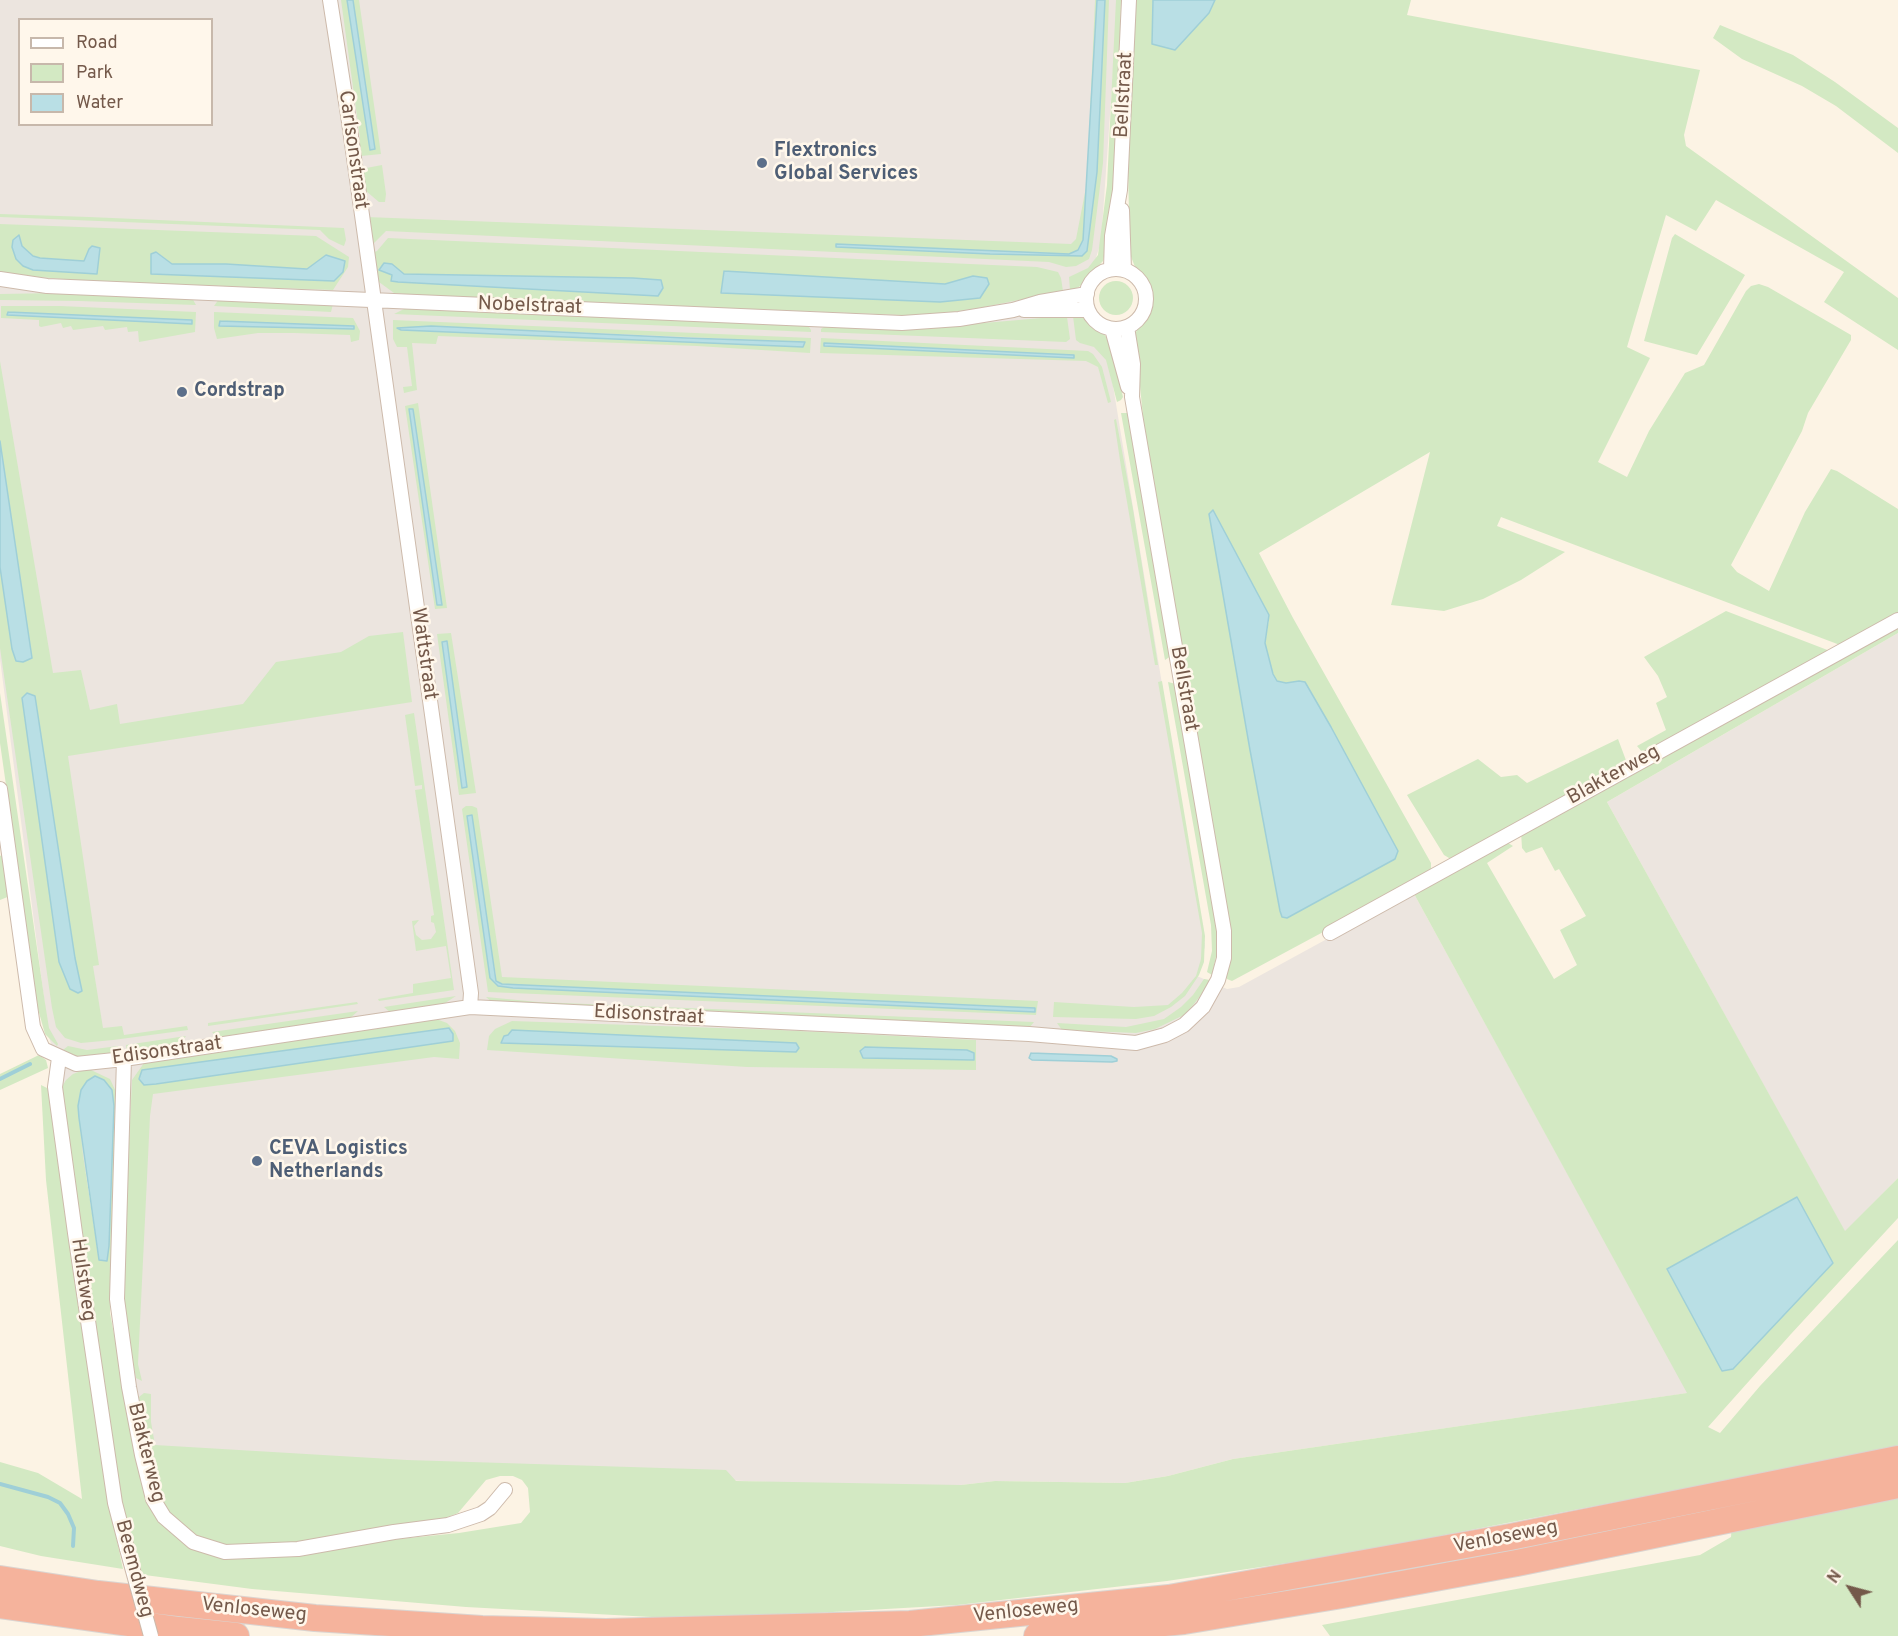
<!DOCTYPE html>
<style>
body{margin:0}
#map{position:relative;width:1898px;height:1636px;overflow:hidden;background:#fcf3e4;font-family:Overpass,sans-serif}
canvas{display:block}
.legend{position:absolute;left:18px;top:18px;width:195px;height:108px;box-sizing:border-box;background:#fff7eb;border:2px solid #c7b8ab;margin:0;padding:8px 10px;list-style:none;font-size:18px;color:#74594a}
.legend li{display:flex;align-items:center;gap:12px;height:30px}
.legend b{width:30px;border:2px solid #c7b8ab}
.north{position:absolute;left:1820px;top:1558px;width:60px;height:60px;-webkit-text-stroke:4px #fff7eb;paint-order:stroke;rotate:306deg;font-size:16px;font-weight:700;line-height:24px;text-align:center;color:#74594a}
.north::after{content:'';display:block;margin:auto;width:21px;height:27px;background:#74594a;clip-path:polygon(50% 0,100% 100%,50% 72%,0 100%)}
</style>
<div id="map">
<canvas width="1898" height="1636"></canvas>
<ul class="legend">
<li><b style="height:8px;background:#fff"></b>Road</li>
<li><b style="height:16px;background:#d3e9c3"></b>Park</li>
<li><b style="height:16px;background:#b9dfe5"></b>Water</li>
</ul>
<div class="north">N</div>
</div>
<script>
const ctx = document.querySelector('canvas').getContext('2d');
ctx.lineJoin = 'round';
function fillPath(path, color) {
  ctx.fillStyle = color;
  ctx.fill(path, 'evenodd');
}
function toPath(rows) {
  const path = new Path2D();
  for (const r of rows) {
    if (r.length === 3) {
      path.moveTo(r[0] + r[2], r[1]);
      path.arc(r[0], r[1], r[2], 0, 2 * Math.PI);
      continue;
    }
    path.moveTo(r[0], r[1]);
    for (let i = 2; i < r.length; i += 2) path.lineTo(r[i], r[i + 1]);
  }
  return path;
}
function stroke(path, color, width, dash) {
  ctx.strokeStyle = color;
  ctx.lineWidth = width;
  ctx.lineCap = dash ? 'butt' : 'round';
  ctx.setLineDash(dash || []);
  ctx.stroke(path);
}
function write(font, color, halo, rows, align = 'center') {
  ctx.font = font + ' Overpass,sans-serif';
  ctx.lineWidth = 5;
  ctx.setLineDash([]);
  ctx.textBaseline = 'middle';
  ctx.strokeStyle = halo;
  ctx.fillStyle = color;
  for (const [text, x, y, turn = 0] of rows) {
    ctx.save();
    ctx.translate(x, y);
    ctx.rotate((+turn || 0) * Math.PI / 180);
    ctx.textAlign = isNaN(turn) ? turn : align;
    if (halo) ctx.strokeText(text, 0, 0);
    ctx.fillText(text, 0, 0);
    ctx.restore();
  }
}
fillPath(toPath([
 [0,0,1118,0,1101,242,1093,267,1076,282,1086,329,1106,343,1205,946,1197,976,1227,989,1239,987,1413,892,1688,1393,1233,1459,1168,1476,1125,1483,995,1481,961,1485,959,1490,153,1456,70,1109,49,1037,0,659],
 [20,20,212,20,212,124,20,124],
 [1898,633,1898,1178,1845,1232,1607,802]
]), '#ece5df');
fillPath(toPath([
 [341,0,347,0,370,149,374,149,353,0,359,0,381,154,361,156,356,142,360,138],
 [1095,0,1109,0,1103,163,1092,250,1089,259,1076,266,1066,267,1049,262,386,231,372,245,366,217,1071,244,1076,239,1087,182],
 [1116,0,1121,0,1116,178,1108,237,1103,261,1079,287,1070,290,1069,277,1088,268,1098,255,1107,185],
 [1135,0,1153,0,1152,44,1209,13,1215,0,1411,0,1407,15,1700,70,1684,135,1686,146,1898,298,1898,350,1824,302,1844,272,1716,200,1696,231,1666,215,1627,347,1650,358,1598,462,1627,477,1649,431,1685,373,1704,365,1746,291,1751,286,1759,284,1768,287,1851,335,1851,340,1808,413,1802,431,1731,565,1737,572,1769,591,1805,512,1831,469,1837,471,1898,509,1898,613,1840,645,1501,517,1497,526,1565,552,1521,580,1483,599,1444,611,1391,605,1430,452,1259,553,1293,618,1431,863,1431,874,1232,981,1227,979,1225,973,1228,916,1144,427,1135,335,1139,324,1144,319,1150,306,1152,295,1149,285,1143,274,1135,267,1130,254,1128,171],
 [1209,514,1269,619,1265,643,1272,674,1277,681,1286,683,1331,727,1398,852,1250,750],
 [1720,25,1793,55,1835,82,1898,128,1898,153,1836,106,1802,86,1742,59,1713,38],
 [382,165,386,194,385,202,379,202,366,191,361,169],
 [0,214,89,217,344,228,346,240,344,246,339,244,329,239,320,230,0,217],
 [0,224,316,236,349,257,348,267,333,290,89,281,26,276,0,272],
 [21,239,22,246,33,256,40,258,85,261,89,249,100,248,97,273,33,270,23,266],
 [161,255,172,264,226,264,307,269,326,255,334,281,151,274],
 [1675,234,1745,275,1697,355,1644,341,1672,238],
 [388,238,1037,267,1058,272,1061,278,1063,291,984,307,927,316,429,296,394,293,379,282,374,274,372,253,377,251],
 [384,263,392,264,404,274,633,278,661,280,391,281,392,275],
 [724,271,945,284,721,293],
 [1116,298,17],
 [57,293,192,298,196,305,79,301,0,300,0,294],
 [219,299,333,304,331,312,214,306],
 [1,306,60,306,196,312,195,332,139,342,138,331,128,332,127,327,105,330,103,326,73,330,71,326,63,328,61,323,41,327,39,326,39,320,1,318],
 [406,308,807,324,811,330,811,332,394,314],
 [214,312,353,318,360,331,359,340,351,342,350,335,294,333,258,333,217,339,214,328],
 [1065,316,1067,317,1070,339,1066,342,821,332,821,329,827,325,914,329],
 [1073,316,1082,317,1104,333,1111,347,1123,397,1121,400,1117,402,1106,360,1094,347,1080,343,1076,340],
 [393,320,811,338,810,353,697,346,438,336,436,344,412,343,417,390,404,393,403,387,412,386,407,347,397,347,393,339],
 [431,326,804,342,401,330,398,328],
 [821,338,1088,351,1093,354,1102,367,1111,402,1108,403,1098,367,1086,361,820,353],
 [0,361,53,673,81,670,90,710,117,704,120,724,243,704,276,662,341,652,369,636,403,632,412,702,68,756,99,965,93,966,103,1028,122,1026,124,1035,187,1026,188,1030,113,1040,81,1043,65,1038,56,1027,52,1008,0,648,0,567,12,649,32,658,0,441],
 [28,693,35,696,75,958,70,989,59,962,22,698],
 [418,403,447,608,435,609,405,406],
 [413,409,442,605,437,605,409,410],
 [1121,413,1127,413,1134,442,1171,656,1165,660],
 [1116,419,1133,509,1158,665,1155,665,1121,467,1114,420],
 [1726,611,1830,651,1643,753,1637,746,1666,730,1656,703,1667,697,1658,676,1644,657],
 [1898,624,1898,633,1607,802,1845,1231,1898,1178,1898,1218,1791,1334,1708,1427,1720,1433,1760,1386,1898,1240,1898,1636,1330,1636,1322,1625,1700,1555,1731,1537,1735,1479,1341,1555,1167,1581,957,1605,743,1617,670,1618,466,1607,252,1589,137,1574,118,1498,61,1095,63,1085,66,1080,73,1074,81,1071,91,1070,110,1079,118,1096,110,1313,143,1487,150,1505,174,1535,194,1549,217,1556,241,1559,297,1555,388,1540,459,1533,521,1523,530,1512,528,1488,522,1480,513,1476,500,1476,486,1480,458,1513,441,1520,308,1541,233,1547,197,1538,173,1517,163,1505,155,1483,148,1451,139,1397,144,1393,151,1394,151,1422,155,1445,407,1460,726,1470,736,1481,961,1485,995,1481,1125,1483,1168,1476,1233,1459,1687,1393,1413,892,1505,841,1513,846,1487,863,1554,979,1577,965,1560,930,1586,916,1559,869,1555,871,1542,847,1526,853,1522,848,1521,832],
 [78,1106,107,1261,99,1259,83,1155],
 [451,633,476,793,459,795,437,634],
 [447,641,467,786,463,788,443,642],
 [1162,681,1205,936,1204,962,1199,975,1185,996,1171,1007,1154,1016,1136,1019,1053,1017,1054,1002,1134,1007,1168,1005,1182,993,1196,976,1201,959,1202,933,1158,682],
 [1168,682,1176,684,1214,912,1218,935,1217,952,1212,975,1207,972,1212,951,1211,925],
 [0,693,45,1003,49,1028,58,1044,57,1046,45,1034,38,1009,0,743],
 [414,713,454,990,379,1001,378,999,413,993,413,984,451,978,446,946,416,951,412,921,419,920,414,926,416,935,422,940,431,939,436,932,434,923,431,922,431,916,434,915,415,790,422,789,422,785,415,786,405,715],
 [1618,739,1627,763,1454,861,1444,855,1407,795,1478,759,1501,777,1517,775,1527,783],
 [466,806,472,806,477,808,502,977,1038,1001,1036,1015,488,992,462,809],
 [472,815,492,955,496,975,496,981,502,984,1035,1011,513,988,498,986,490,977,467,817],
 [4,854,10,896,0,900,0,856],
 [1204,979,1210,980,1206,988,1194,1004,1184,1015,1155,1029,1136,1033,1062,1030,1057,1023,1126,1027,1164,1019,1181,1007,1193,995],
 [456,996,442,1005,391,1013,384,1007],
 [486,997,538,1002,1034,1022,1028,1029,493,1003],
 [357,1002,358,1004,208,1026,208,1023],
 [358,1011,349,1019,219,1039,212,1032],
 [436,1019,447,1023,455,1031,460,1043,459,1059,434,1057,153,1094,150,1116,138,1364,142,1381,136,1378,123,1311,124,1251,132,1080,144,1063],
 [448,1028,453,1034,452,1041,156,1084,144,1085,139,1079,142,1070],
 [512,1021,779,1030,976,1040,976,1070,747,1067,487,1050,489,1036,495,1029],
 [508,1035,799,1048,796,1052,502,1043,504,1036],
 [186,1036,180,1044,127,1052,126,1045],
 [68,1046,87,1050,118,1046,119,1053,86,1057,74,1056,63,1050],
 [39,1055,46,1060,48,1068,0,1090,0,1074],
 [41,1085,49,1089,61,1181,106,1489,123,1569,41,1556,0,1546,0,1462,38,1473,82,1499,46,1180]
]), '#d3e9c3');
const water = toPath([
 [347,0,353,0,375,149,370,150,347,0],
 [1097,0,1105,0,1097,172,1087,251,1082,256,990,254,836,247,836,244,1069,254,1078,250,1083,240,1097,0],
 [1153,0,1215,0,1209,13,1175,50,1152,44,1153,0],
 [19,235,22,246,33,256,40,258,84,261,89,249,92,246,100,248,97,274,33,270,23,266,16,259,12,247,13,240,19,235],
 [156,252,172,264,226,264,307,269,326,255,345,261,343,272,334,281,151,274,151,254,156,252],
 [384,263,392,264,404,274,633,278,661,280,663,288,658,296,398,282,391,281,392,275,379,270,384,263],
 [724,271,945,284,973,276,987,278,989,284,980,298,940,302,721,293,724,271],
 [8,312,192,320,192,324,7,315,8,312],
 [220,321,354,326,354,329,219,326,220,321],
 [431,326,686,338,805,342,803,347,401,330,397,328,431,326],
 [824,343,1074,355,1074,358,824,346,824,343],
 [409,409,413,409,442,605,437,605,409,409],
 [0,441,32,658,23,662,16,661,12,649,0,567,0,441],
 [1213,510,1269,615,1265,643,1273,674,1277,681,1286,683,1299,681,1305,682,1331,727,1398,851,1395,859,1287,918,1282,917,1280,911,1250,750,1209,514,1213,510],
 [447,641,467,787,462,788,442,642,447,641],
 [27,693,35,696,75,958,82,991,78,993,70,989,59,962,22,698,27,693],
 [472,815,496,981,502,984,1035,1008,1035,1012,513,988,498,986,490,978,467,816,472,815],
 [449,1028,453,1034,453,1041,156,1084,144,1085,139,1079,142,1070,449,1028],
 [512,1030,796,1043,799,1048,796,1052,501,1043,504,1036,508,1035,512,1030],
 [865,1047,967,1050,974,1053,974,1060,863,1058,860,1051,865,1047],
 [1031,1053,1111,1056,1117,1059,1117,1061,1112,1062,1032,1060,1029,1058,1031,1053],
 [95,1076,104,1080,112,1090,114,1106,109,1246,107,1261,99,1260,79,1118,78,1106,81,1090,87,1081,95,1076],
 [1797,1197,1833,1263,1733,1369,1722,1371,1667,1269,1797,1197]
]);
fillPath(water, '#b9dfe5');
stroke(water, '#9fcfd7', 1.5);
stroke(toPath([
 [0,1079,30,1064],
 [0,1484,48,1497,60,1503,68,1514,74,1528,73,1546]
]), '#9fcfd7', 4);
const street = toPath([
 [330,0,348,115,471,993,470,1007],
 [1122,210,1124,270],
 [1116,299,30],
 [1111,269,1112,236,1120,190,1129,0],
 [0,279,47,286,902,323,959,319,1013,310,1040,302,1087,294],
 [1024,310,1088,310],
 [1112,329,1128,387],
 [0,789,33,1027,43,1049,76,1064,124,1059,470,1007,1029,1034,1136,1043,1165,1035,1184,1025,1203,1007,1218,980,1224,958,1224,931,1132,397,1133,364,1127,327],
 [1330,933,1898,620],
 [59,1058,55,1087,75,1233,115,1503,127,1549],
 [124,1059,117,1299,129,1387,142,1455,153,1499,164,1517,193,1542,225,1552,298,1549,394,1532,448,1525,481,1514,490,1508,505,1490]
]);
const highway = toPath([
 [0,1579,98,1594,315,1618,482,1629,606,1632,910,1624,1169,1598,1510,1537,1898,1459],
 [0,1605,179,1630,236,1636],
 [1037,1636,1184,1621,1342,1595,1517,1563,1898,1485]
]);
stroke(street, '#cdbaab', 16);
stroke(highway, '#dbd4d0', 28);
stroke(street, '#fff', 14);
stroke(highway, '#f5b39c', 26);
const streetBridge = toPath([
 [127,1549,151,1636]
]);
stroke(streetBridge, '#cdbaab', 16, []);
stroke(streetBridge, '#fff', 14);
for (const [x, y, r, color] of [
 [762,163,6,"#5c6f8a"],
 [182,392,6,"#5c6f8a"],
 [257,1161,6,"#5c6f8a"]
]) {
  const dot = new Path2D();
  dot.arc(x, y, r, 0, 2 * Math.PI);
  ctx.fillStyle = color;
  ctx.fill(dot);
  stroke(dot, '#fff7eb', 2);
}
write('20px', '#74594a', '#fff7eb', [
 ["Bellstraat",1125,95,-87],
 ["Carlsonstraat",352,150,82],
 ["Nobelstraat",530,307,2],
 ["Wattstraat",423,654,82],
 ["Bellstraat",1183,689,80],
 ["Blakterweg",1614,776,-29],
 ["Edisonstraat",649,1016,3],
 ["Edisonstraat",167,1052,-8],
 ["Hulstweg",82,1280,82],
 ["Blakterweg",145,1453,76],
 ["Venloseweg",1506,1538,-11],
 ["Beemdweg",133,1569,75],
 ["Venloseweg",254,1611,6],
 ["Venloseweg",1026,1612,-6]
]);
write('bold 20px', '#4e5e75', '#fff7eb', [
 ["Flextronics",774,152],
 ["Global Services",774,175],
 ["Cordstrap",194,392],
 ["CEVA Logistics",269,1150],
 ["Netherlands",269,1173]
], 'left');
</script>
